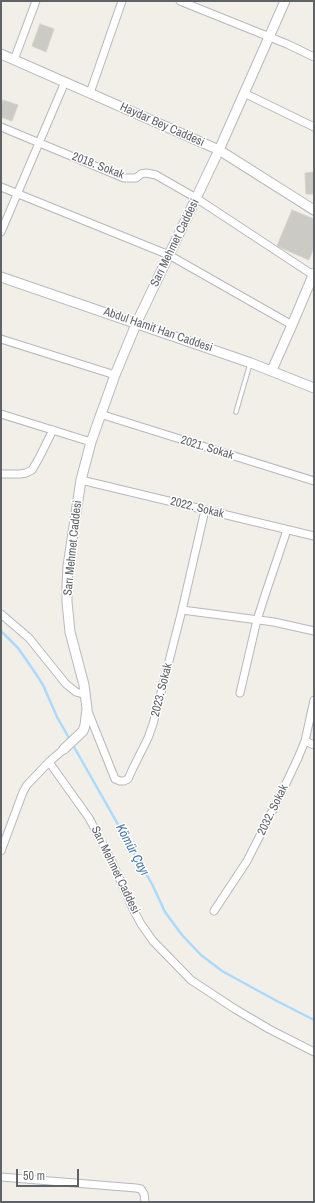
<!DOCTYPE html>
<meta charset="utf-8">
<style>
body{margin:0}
#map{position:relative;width:315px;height:1203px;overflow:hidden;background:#f1efe8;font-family:"Archivo Narrow",sans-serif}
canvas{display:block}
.frame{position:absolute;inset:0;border:2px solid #5f6368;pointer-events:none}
.scale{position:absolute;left:16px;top:1169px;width:63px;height:18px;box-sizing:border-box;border:2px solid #5f6368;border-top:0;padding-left:5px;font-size:12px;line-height:14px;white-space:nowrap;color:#5f6368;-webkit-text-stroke:3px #fff;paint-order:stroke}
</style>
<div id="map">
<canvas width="315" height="1203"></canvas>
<div class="frame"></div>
<div class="scale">50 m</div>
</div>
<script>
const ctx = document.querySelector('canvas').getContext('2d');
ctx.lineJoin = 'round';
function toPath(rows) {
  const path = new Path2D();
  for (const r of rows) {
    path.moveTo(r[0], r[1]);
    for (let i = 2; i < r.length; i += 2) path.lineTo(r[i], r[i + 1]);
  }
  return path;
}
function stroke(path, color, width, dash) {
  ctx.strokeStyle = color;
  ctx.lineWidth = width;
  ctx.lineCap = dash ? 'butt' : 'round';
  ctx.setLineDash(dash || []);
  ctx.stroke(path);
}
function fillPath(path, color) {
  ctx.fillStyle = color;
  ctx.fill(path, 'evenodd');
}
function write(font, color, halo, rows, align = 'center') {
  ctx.font = font + ' "Archivo Narrow",sans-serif';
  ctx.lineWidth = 3;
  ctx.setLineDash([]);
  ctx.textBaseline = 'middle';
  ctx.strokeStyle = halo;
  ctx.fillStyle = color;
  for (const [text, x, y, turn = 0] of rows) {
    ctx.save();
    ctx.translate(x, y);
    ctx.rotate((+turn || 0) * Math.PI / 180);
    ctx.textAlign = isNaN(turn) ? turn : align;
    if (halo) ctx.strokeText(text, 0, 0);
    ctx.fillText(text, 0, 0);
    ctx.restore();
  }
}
stroke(toPath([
 [1,631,18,648,34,671,43,685,57,717,153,886,165,912,182,935,201,955,222,971,275,1000,314,1020]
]), '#aadaff', 2.5);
const building = toPath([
 [40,24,54,29,46,52,32,46,40,24],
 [3,100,18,105,12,121,1,117,1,105,3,100],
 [314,172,314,194,306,194,305,173,314,172],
 [292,210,314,219,314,247,309,260,277,246,292,210]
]);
fillPath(building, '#cccac5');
stroke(building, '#d6d1c6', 1);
const lane = toPath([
 [236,412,250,364]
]);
const street = toPath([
 [180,1,287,44,314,57],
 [14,60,36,1],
 [90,93,122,1],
 [244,93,314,127],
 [1,127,124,178,136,178,141,174,146,173,156,175,196,198,313,275],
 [1,187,169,255,292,325],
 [1,232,65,82],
 [1,339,115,375],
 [1,414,91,442],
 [100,414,314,481],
 [1,474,20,474,26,473,32,470,39,458,53,430],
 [81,480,314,536],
 [182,610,274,622,314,631],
 [1,614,29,638,66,684,76,692,86,695],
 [240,693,257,620,266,592,287,530],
 [87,709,115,779,120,781,124,781,128,779,133,768,148,738,153,724,182,610,205,510],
 [305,741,314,745],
 [64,749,49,762,89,818,112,862,133,909,141,924,153,941,191,980,235,1009,269,1029,314,1052],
 [1,851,23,792,27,785,49,762],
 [214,911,247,861,281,794,298,758,305,741,314,700],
 [1,1177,136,1188,141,1189,144,1194,145,1202]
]);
const secondary = toPath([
 [1,54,219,150,314,210],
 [1,277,251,363,314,388],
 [272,370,292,325,314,273],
 [64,749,83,731,85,725,87,709,84,685,70,632,67,602,67,588,68,566,81,480,91,442,115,375,137,322,219,150,285,1]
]);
stroke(lane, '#b5b8bc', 5.5);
stroke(street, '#b5b8bc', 9);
stroke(secondary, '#b6babf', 11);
stroke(lane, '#fff', 3.5);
stroke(street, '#fff', 7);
stroke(secondary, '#fff', 9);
write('12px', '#5f6368', '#fff', [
 ["Haydar Bey Caddesi",162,125,24],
 ["2018. Sokak",98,166,21],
 ["Sarı Mehmet Caddesi",175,243,-64],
 ["Abdul Hamit Han Caddesi",158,330,19],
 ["2021. Sokak",207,448,17],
 ["2022. Sokak",197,508,14],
 ["Sarı Mehmet Caddesi",73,548,-84],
 ["2023. Sokak",162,690,-76],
 ["2032. Sokak",273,810,-64],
 ["Sarı Mehmet Caddesi",115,870,64]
]);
write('italic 13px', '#4174aa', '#fff', [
 ["Kömür Çayı",132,850,62]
]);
</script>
